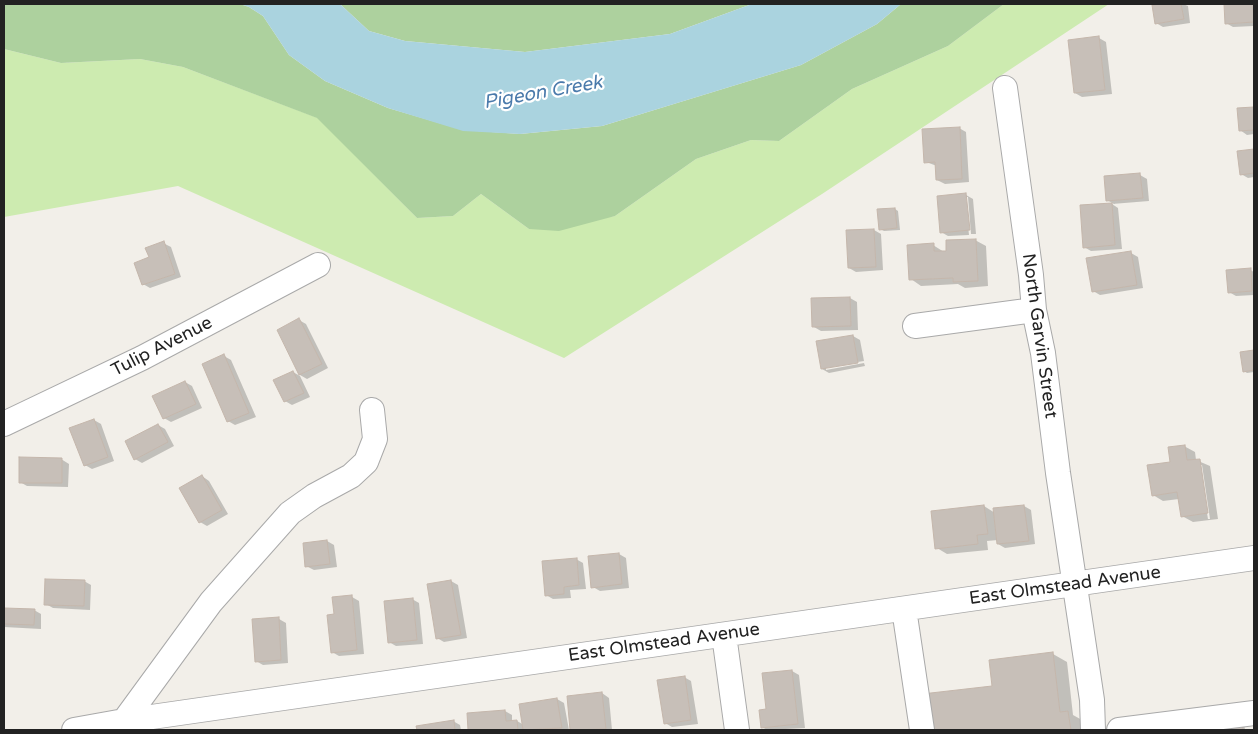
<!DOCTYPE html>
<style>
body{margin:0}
#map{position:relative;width:1258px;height:734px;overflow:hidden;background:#f2efe9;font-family:"Varela Round",sans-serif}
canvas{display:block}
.frame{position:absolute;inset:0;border:5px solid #222;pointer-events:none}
</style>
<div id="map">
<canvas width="1258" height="734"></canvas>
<div class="frame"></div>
</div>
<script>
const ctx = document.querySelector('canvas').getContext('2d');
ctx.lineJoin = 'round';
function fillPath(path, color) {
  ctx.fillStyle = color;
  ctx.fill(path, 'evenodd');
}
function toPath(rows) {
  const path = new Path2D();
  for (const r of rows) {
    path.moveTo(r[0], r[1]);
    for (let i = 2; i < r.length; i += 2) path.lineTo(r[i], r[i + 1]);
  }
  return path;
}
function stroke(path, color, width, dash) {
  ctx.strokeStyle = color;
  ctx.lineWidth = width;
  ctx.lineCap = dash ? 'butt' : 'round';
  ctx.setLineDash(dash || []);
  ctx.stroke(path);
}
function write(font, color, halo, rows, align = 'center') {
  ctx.font = font + ' "Varela Round",sans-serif';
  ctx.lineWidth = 4.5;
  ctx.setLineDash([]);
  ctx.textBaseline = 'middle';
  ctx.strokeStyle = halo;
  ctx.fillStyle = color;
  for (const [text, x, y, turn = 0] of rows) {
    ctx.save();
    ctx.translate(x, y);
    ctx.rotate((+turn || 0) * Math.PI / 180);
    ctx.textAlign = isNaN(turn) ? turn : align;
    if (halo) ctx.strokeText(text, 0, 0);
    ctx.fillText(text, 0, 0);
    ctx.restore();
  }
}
fillPath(toPath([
 [1004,4,1109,4,822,194,564,358,178,186,4,217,4,49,61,63,140,59,183,67,318,118,417,218,453,216,481,194,529,229,615,216,696,159,751,140,779,141,852,89,948,46]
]), '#cdebb0');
fillPath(toPath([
 [4,4,240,4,249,7,263,16,289,55,325,81,388,108,463,130,520,134,602,126,801,65,877,24,901,4,1004,4,948,46,852,89,779,141,751,140,696,159,615,216,559,231,529,229,481,194,453,216,417,218,317,118,183,67,140,59,61,63,4,49],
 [340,4,752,4,670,34,525,52,405,41,369,31]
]), '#add19e');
fillPath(toPath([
 [240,4,340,4,369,31,405,41,525,52,670,34,752,4,901,4,877,24,801,65,602,126,520,134,463,131,388,108,325,81,289,55,263,16,249,7]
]), '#aad3df');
fillPath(toPath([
 [1170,4,1183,4,1188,6,1190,23,1163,27,1156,23,1154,6],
 [1225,4,1254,4,1254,26,1233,27,1226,23],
 [1099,38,1106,42,1112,94,1082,97,1075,93],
 [1254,108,1254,134,1247,135,1240,130,1239,109],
 [959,128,966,132,969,182,945,184,937,180,937,166,926,162],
 [1254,150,1254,177,1248,178,1241,174,1238,152],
 [1140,175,1147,179,1149,201,1112,204,1118,208,1122,249,1091,251,1084,247,1081,206,1114,204,1107,200],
 [966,195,973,199,976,234,971,234,968,197,965,197,969,235,948,236,941,232],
 [895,209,898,211,900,230,884,231,880,229],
 [874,230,881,234,883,270,856,272,849,268],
 [975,240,986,246,988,286,965,288,958,284,921,286,911,279,933,245,944,252],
 [163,243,171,247,181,277,150,288,143,284,151,258],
 [1131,253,1138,257,1143,288,1100,295,1093,291],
 [1250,270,1254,272,1254,295,1236,296,1229,292],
 [850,298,857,302,858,330,821,331,814,327],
 [299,320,306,324,328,368,307,379,300,375,278,330],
 [853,336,860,340,864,361,826,367,826,370,864,363,865,366,829,373,822,369],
 [1254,351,1254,372,1247,373,1244,371,1242,353],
 [224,356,231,360,256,417,235,425,228,421],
 [293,372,300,376,310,397,292,405,285,401],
 [185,382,192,386,202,408,171,422,164,418],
 [94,420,101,424,114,461,92,469,85,465],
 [158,425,165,429,174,446,142,463,135,459],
 [1184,446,1195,452,1196,460,1210,466,1218,519,1193,522,1182,516,1179,499,1163,501,1153,495],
 [1199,465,1202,465,1210,519,1208,519],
 [61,459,69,464,68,487,27,486,20,482],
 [202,476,209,481,228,514,207,526,200,522],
 [984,506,995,513,994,509,1024,506,1031,510,1035,544,1005,548,998,544,998,540,987,541,988,550,947,554,937,548],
 [327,541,334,545,337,567,314,570,306,566],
 [619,554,626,558,629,588,600,591,593,587],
 [576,559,583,563,586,589,570,590,571,598,553,599,546,595],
 [84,581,91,585,90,610,53,608,46,604],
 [451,581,458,585,467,638,444,642,437,638],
 [352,597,359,601,364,654,339,656,332,652],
 [412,599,419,603,423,644,396,646,389,642],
 [4,609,34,610,41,614,41,629,4,627],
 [279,619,286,623,288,663,263,665,256,661],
 [1053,654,1067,662,1073,715,1082,720,1083,730,927,730,994,687],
 [792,671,799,675,805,728,767,730,762,727],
 [684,677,691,681,698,724,672,727,665,723],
 [602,693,609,698,612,730,572,730,568,697],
 [557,699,564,703,569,730,470,730,468,715,505,711,512,715,512,721,517,721,524,725],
 [453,721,460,725,461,730,418,730,418,727],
 [1244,722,1245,730,1222,730,1221,723]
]), '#0003');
const building = toPath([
 [1162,4,1181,4,1184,19,1155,24,1152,5,1162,4],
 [1224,4,1253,4,1254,22,1225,24,1224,4],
 [1099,36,1105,90,1074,93,1068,40,1099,36],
 [1254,107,1254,130,1239,131,1237,108,1254,107],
 [960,127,962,179,936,180,935,162,924,163,922,129,960,127],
 [1254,149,1254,173,1240,175,1237,151,1254,149],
 [1140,173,1143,198,1106,201,1104,176,1140,173],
 [966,193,970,230,940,233,937,196,966,193],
 [1112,203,1115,245,1083,248,1080,205,1112,203],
 [895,208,897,228,879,230,877,209,895,208],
 [874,229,876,267,848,268,846,230,874,229],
 [976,239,978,281,953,282,953,278,909,280,907,245,934,243,934,251,946,251,946,240,976,239],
 [164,241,175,274,142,285,134,263,149,257,145,248,164,241],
 [1131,251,1137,285,1092,292,1086,258,1131,251],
 [1251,268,1252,291,1228,293,1226,270,1251,268],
 [850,297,851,326,812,327,811,298,850,297],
 [299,318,322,364,299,375,277,330,299,318],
 [853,335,858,363,821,369,816,341,853,335],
 [1254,350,1254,370,1243,372,1240,352,1254,350],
 [224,354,249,413,227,422,202,364,224,354],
 [293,371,304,393,284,402,273,380,293,371],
 [185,381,196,404,163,419,152,396,185,381],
 [94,419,108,457,84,466,69,428,94,419],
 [158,424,168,442,134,460,125,441,158,424],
 [1185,445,1187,460,1200,459,1208,513,1181,517,1177,492,1152,496,1147,465,1170,462,1168,447,1185,445],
 [19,457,62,458,62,483,19,483,19,457],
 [202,475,222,510,199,523,179,488,202,475],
 [984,505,988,534,977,535,978,544,935,549,931,511,984,505],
 [1024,505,1029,541,997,544,993,508,1024,505],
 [327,540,330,564,305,567,303,543,327,540],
 [619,553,622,584,591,588,588,556,619,553],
 [577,558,579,585,564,587,564,594,545,596,542,561,577,558],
 [45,579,85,580,84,606,44,605,45,579],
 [451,580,461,635,436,639,427,584,451,580],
 [352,595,357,650,331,653,327,615,334,614,332,597,352,595],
 [413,598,417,640,388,643,384,601,413,598],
 [4,608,35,609,34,625,4,624,4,608],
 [279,617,281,660,255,662,252,619,279,617],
 [1053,652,1060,712,1068,711,1071,730,926,730,922,694,992,686,989,660,1053,652],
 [792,670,798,724,761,728,759,710,766,709,762,673,792,670],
 [685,676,691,720,664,724,657,680,685,676],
 [602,692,606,729,570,730,567,696,602,692],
 [557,698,562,728,523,730,519,704,557,698],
 [505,710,506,721,517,720,518,730,468,730,467,713,505,710],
 [1241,719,1243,730,1221,730,1220,722,1241,719],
 [454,720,455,730,417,730,416,726,454,720]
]);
fillPath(building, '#c7bfb8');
stroke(building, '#c4b6ab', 1);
const minor = toPath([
 [1005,88,1031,275,1034,310,1043,353,1058,473,1092,700,1093,730],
 [915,326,1034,310],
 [4,424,142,358,318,265],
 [904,609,922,730],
 [724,635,737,730],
 [124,721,211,602,290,513,314,496,351,476,366,462,375,439,372,410],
 [74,730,124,721,1254,558],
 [1119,730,1254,713]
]);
stroke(minor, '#a9a9a9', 26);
stroke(minor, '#fff', 24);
write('18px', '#222', '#fff', [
 ["North Garvin Street",1039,336,82],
 ["Tulip Avenue",162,347,-27],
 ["East Olmstead Avenue",1065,586,-8],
 ["East Olmstead Avenue",664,643,-8]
]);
write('italic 19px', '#4a7aab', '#fff', [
 ["Pigeon Creek",543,93,-10]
]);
</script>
